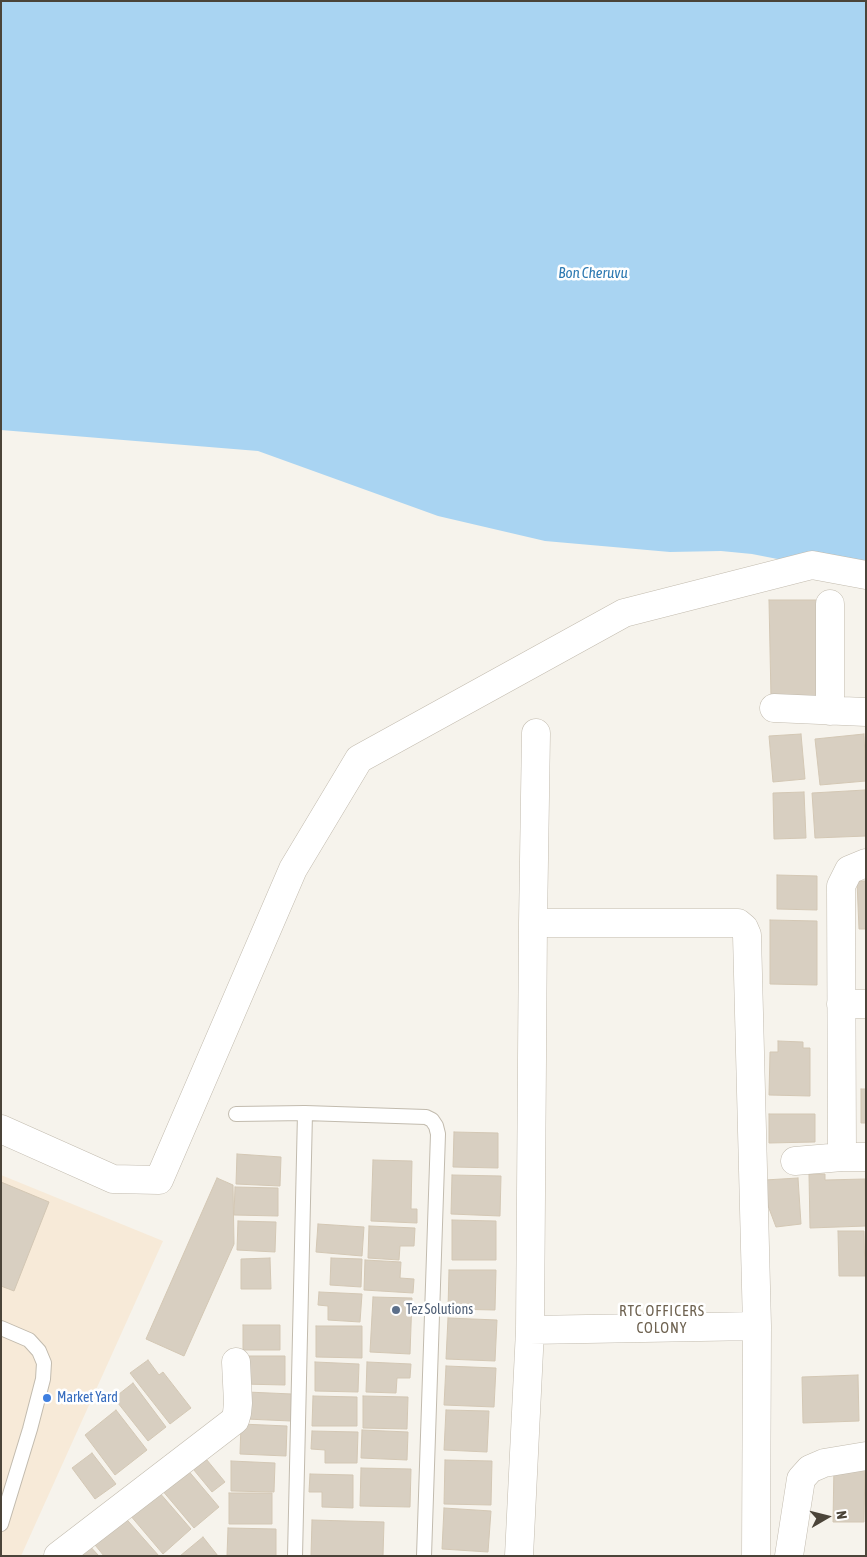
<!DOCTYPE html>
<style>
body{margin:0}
#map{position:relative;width:867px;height:1557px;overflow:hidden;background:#f6f3ec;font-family:"Asap Condensed",sans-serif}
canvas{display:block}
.frame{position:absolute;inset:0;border:2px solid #4b4439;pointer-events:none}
.north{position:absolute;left:802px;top:1492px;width:50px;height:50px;-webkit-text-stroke:4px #fff;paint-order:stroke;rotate:82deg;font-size:14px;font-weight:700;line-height:20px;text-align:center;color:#4b4439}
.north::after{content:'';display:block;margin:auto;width:18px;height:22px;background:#4b4439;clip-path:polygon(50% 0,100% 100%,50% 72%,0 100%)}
</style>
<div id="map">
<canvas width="867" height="1557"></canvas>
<div class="frame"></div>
<div class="north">N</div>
</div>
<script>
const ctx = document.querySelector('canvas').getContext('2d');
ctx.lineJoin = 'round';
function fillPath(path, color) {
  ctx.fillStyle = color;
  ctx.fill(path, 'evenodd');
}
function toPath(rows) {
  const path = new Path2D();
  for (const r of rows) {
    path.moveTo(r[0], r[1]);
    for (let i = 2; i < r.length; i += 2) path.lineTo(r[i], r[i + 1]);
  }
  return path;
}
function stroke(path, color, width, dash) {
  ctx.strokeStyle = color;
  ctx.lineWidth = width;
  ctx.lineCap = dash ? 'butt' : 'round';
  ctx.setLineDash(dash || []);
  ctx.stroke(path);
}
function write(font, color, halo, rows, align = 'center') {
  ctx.font = font + ' "Asap Condensed",sans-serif';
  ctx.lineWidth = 5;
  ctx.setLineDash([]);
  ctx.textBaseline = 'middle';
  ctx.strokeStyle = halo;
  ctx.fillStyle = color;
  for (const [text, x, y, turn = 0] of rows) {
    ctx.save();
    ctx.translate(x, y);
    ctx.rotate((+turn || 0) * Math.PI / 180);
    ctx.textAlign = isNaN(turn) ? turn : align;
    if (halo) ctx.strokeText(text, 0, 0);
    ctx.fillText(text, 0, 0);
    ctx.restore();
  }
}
fillPath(toPath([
 [1,1175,163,1241,21,1556,1,1556]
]), '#f7ead8');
fillPath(toPath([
 [1,1,866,1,866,570,803,564,752,554,721,551,670,552,545,541,438,516,258,451,1,430]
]), '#a9d4f2');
const building = toPath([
 [769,600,822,600,824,697,771,698,769,600],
 [801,734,805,779,773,782,769,736,801,734],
 [864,734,866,781,820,785,815,739,864,734],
 [865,790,866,836,815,838,812,793,865,790],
 [804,792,806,838,774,839,773,793,804,792],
 [777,875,817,876,817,910,777,909,777,875],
 [857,881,866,881,866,929,859,929,857,881],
 [770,920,817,921,817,985,770,984,770,920],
 [778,1041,803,1042,803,1048,810,1048,810,1096,769,1095,770,1052,778,1052,778,1041],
 [861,1089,866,1089,866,1123,861,1123,861,1089],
 [769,1114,815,1114,815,1142,769,1143,769,1114],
 [454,1132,498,1133,498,1168,453,1167,454,1132],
 [237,1154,281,1157,280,1186,236,1184,237,1154],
 [373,1160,412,1161,411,1209,417,1209,417,1223,371,1221,373,1160],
 [809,1174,825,1174,825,1180,865,1179,866,1226,810,1228,809,1174],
 [452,1175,501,1176,500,1216,451,1214,452,1175],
 [217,1178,233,1185,234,1244,184,1356,146,1339,217,1178],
 [798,1178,801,1224,776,1227,767,1203,765,1180,798,1178],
 [1,1182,49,1202,14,1291,1,1286,1,1182],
 [235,1187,278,1188,278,1216,234,1215,235,1187],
 [452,1220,496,1221,496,1260,452,1260,452,1220],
 [238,1221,276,1222,275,1252,237,1250,238,1221],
 [318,1224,364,1227,362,1256,316,1252,318,1224],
 [369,1226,415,1228,414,1246,400,1246,399,1260,368,1258,369,1226],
 [838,1231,864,1231,865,1276,839,1276,838,1231],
 [270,1258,271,1289,241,1289,241,1259,270,1258],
 [331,1258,362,1259,361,1287,330,1285,331,1258],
 [365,1260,401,1262,400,1278,414,1279,413,1293,364,1290,365,1260],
 [449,1270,496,1270,495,1310,448,1309,449,1270],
 [319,1292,362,1294,360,1322,328,1320,328,1306,318,1305,319,1292],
 [373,1297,412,1298,410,1354,370,1352,373,1297],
 [448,1318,497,1320,495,1361,446,1359,448,1318],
 [243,1325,280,1325,280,1350,243,1350,243,1325],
 [316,1326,362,1326,362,1358,316,1357,316,1326],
 [241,1356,285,1356,285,1385,241,1384,241,1356],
 [148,1360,159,1375,163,1372,191,1408,170,1424,130,1373,148,1360],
 [315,1362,359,1364,358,1392,315,1391,315,1362],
 [367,1362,411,1364,410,1378,397,1378,396,1393,366,1392,367,1362],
 [446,1366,496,1368,494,1407,444,1405,446,1366],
 [858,1375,859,1421,803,1423,802,1377,858,1375],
 [133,1383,166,1427,148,1441,114,1398,133,1383],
 [247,1392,292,1394,291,1421,246,1419,247,1392],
 [313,1396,357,1397,357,1426,312,1426,313,1396],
 [363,1396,408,1397,407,1429,363,1428,363,1396],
 [116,1410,147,1450,115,1475,85,1435,116,1410],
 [446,1410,489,1411,487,1452,444,1450,446,1410],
 [241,1424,287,1426,286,1456,240,1454,241,1424],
 [362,1430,408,1432,407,1460,361,1458,362,1430],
 [312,1431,358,1432,357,1463,325,1463,325,1450,311,1449,312,1431],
 [92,1453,116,1484,95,1499,72,1468,92,1453],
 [202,1454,225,1482,212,1492,189,1464,202,1454],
 [445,1460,492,1461,491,1505,444,1504,445,1460],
 [231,1461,275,1463,274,1492,231,1491,231,1461],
 [181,1462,219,1507,194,1528,156,1483,181,1462],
 [834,1465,865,1465,864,1522,833,1522,834,1465],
 [361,1468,411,1469,410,1507,360,1506,361,1468],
 [310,1474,353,1475,353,1508,322,1507,322,1492,309,1492,310,1474],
 [152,1484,191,1529,163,1554,124,1508,152,1484],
 [229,1493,272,1493,272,1524,229,1524,229,1493],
 [444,1508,491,1511,488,1552,442,1549,444,1508],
 [121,1513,159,1556,104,1556,91,1540,121,1513],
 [312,1520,384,1522,383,1556,311,1556,312,1520],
 [228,1528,276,1529,276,1556,227,1556,228,1528],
 [203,1537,218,1556,180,1556,203,1537],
 [86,1542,99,1556,71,1556,86,1542]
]);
fillPath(building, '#d8cfc1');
stroke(building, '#d3c7b4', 1);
const lane = toPath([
 [236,1114,305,1113,426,1117,432,1120,436,1126,438,1134,424,1556],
 [1,1328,29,1340,39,1351,44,1363,43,1379,30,1429,1,1524],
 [295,1556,305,1113]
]);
const street = toPath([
 [774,708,866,712],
 [830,711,830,604],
 [533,923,536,733],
 [841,1004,866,1004],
 [1,1129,113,1179,159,1180,293,869,359,759,624,613,812,565,866,575],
 [842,1157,841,886,849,870,866,863],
 [795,1161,842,1157,866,1157],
 [530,1330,757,1326],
 [58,1556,235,1420,237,1413,238,1403,236,1362],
 [519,1556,530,1330,533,923,738,923,744,928,747,935,757,1326,756,1556],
 [789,1556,801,1479,810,1469,824,1463,866,1456]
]);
stroke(lane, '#c2bbae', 16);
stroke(street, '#c2bbae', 29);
stroke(lane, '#fff', 14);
stroke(street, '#fff', 28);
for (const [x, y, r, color] of [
 [396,1310,5,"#5c6f8a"],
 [47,1398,5,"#3f7fe0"]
]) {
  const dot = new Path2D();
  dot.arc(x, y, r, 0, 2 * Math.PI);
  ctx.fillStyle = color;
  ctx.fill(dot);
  stroke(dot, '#fff', 2);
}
write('14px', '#4e5e75', '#fff', [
 ["Tez Solutions",406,1310]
], 'left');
write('14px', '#366cbe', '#fff', [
 ["Market Yard",57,1398]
], 'left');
write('italic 15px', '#2e7ab2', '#fff', [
 ["Bon Cheruvu",593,273]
]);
ctx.letterSpacing = '1px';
write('15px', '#6e6250', '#fff', [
 ["RTC OFFICERS",662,1311],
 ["COLONY",662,1328]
]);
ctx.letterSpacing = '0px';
</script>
